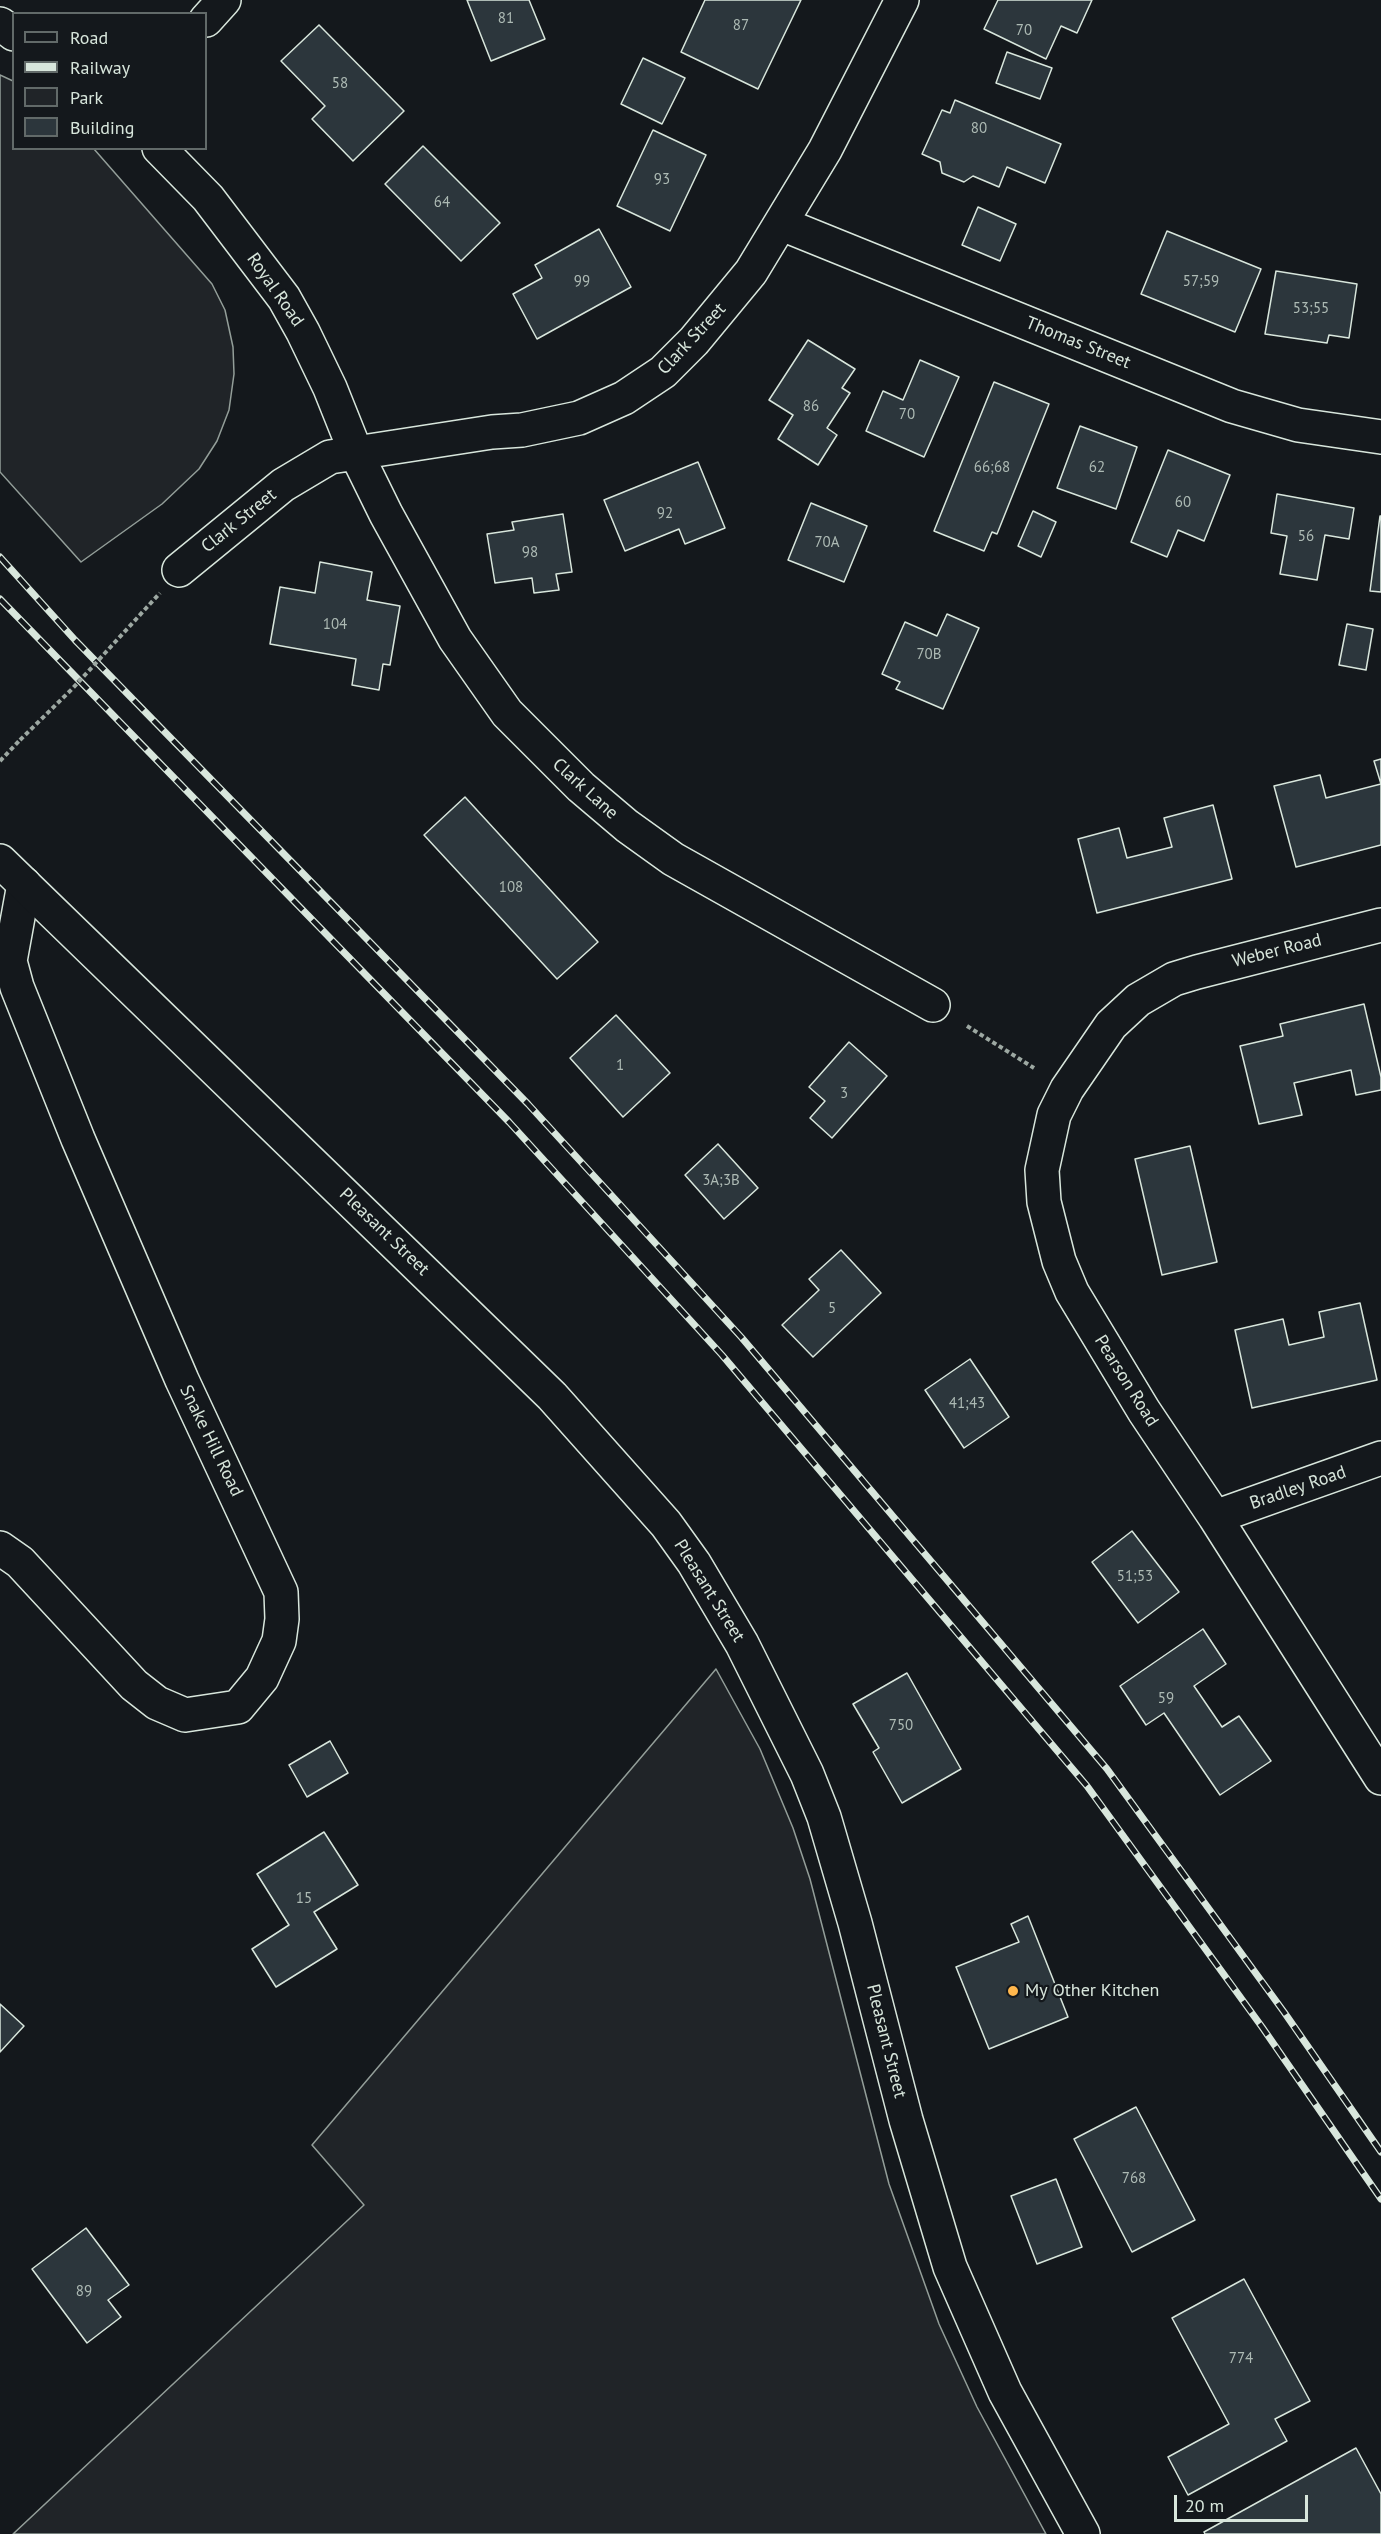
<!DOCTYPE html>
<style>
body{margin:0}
#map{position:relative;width:1381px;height:2534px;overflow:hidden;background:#14181c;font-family:"PT Sans",sans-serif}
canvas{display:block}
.legend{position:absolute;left:12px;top:12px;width:195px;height:138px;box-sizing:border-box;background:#14181c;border:2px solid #626a69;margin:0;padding:8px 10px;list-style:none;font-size:18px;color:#d8e6dc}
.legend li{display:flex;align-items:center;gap:12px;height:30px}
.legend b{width:30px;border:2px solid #626a69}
.scale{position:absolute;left:1174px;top:2495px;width:134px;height:27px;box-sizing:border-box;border:3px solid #d8e6dc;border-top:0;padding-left:8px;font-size:18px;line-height:21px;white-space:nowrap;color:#d8e6dc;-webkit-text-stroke:4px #14181c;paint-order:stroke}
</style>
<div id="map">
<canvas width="1381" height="2534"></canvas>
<ul class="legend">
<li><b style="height:8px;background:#14181c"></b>Road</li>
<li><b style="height:8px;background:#d8e6dc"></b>Railway</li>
<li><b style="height:16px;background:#202428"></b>Park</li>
<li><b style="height:16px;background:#2c363c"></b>Building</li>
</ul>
<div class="scale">20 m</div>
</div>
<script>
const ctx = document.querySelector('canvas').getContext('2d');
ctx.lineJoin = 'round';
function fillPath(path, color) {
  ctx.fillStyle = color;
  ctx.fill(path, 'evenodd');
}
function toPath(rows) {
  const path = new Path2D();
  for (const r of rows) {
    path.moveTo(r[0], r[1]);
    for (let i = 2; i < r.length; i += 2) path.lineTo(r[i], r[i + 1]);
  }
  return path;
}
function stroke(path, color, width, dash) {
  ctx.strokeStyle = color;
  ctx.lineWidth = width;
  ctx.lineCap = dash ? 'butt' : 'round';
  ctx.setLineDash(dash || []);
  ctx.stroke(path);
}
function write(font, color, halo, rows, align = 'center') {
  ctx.font = font + ' "PT Sans",sans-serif';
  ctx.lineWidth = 4.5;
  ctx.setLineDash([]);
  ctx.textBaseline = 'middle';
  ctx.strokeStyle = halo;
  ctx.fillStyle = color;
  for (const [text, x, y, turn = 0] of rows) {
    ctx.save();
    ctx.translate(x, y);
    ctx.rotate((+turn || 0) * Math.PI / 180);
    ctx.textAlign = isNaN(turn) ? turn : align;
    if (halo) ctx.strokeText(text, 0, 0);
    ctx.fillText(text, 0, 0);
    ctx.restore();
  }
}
const green = toPath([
 [0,75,13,81,14,148,94,149,212,284,225,310,233,347,234,374,229,410,217,441,199,469,162,504,81,562,0,472,0,75],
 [716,1669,760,1749,793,1828,810,1879,889,2184,939,2324,977,2407,1046,2534,13,2534,364,2205,312,2145,716,1669]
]);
fillPath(green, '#202428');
stroke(green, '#939e99', 1.5);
const building = toPath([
 [467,0,529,0,545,39,491,61,467,0],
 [705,0,801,0,758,89,681,52,705,0],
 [998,0,1092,0,1077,33,1061,26,1046,59,984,29,998,0],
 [319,25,404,111,353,161,312,119,325,106,281,61,319,25],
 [1007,52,1052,68,1040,99,996,83,1007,52],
 [643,58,685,78,662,124,621,104,643,58],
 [955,100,1061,144,1045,183,1007,167,999,187,973,176,964,182,942,173,940,162,922,154,942,110,950,113,955,100],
 [653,130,706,155,670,231,617,206,653,130],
 [423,146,500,223,461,261,385,184,423,146],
 [978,207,1016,224,1000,261,962,245,978,207],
 [599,229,631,287,537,339,513,294,542,278,535,265,599,229],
 [1167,231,1261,269,1235,332,1141,294,1167,231],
 [1276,271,1357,284,1349,338,1329,335,1327,343,1265,334,1276,271],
 [808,340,855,369,842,388,850,393,827,428,837,435,818,465,778,439,793,415,769,400,808,340],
 [920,360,959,377,924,457,866,431,883,391,903,400,920,360],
 [994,382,1049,404,997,534,992,532,984,551,934,531,994,382],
 [1080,426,1137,447,1116,509,1057,488,1080,426],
 [1168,450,1230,475,1204,541,1178,530,1167,557,1131,542,1168,450],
 [698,462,725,528,685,544,679,529,625,551,604,500,698,462],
 [1277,494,1354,508,1349,539,1325,535,1317,580,1280,574,1287,536,1271,533,1277,494],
 [811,503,867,526,844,582,788,560,811,503],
 [1033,511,1056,522,1041,557,1018,546,1033,511],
 [563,514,572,572,556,574,559,590,534,593,532,578,495,583,487,534,514,530,512,522,563,514],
 [1380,516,1381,516,1381,592,1370,591,1380,516],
 [320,562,372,572,367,600,400,606,390,665,383,664,379,690,352,685,356,659,270,644,280,587,315,593,320,562],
 [947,614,979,628,943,709,896,689,900,682,882,674,905,622,937,636,947,614],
 [1347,624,1373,629,1366,670,1339,665,1347,624],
 [1381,759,1381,845,1296,867,1274,786,1320,775,1326,798,1381,784,1374,761,1381,759],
 [465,797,598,942,557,979,424,835,465,797],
 [1213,805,1232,879,1097,913,1078,839,1119,828,1127,858,1172,847,1164,818,1213,805],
 [1364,1004,1381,1077,1381,1090,1356,1095,1351,1070,1294,1083,1302,1115,1259,1124,1240,1046,1283,1036,1280,1024,1364,1004],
 [616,1015,670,1073,623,1117,570,1058,616,1015],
 [849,1042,887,1076,832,1138,810,1118,825,1101,809,1087,849,1042],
 [718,1144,758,1188,724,1219,685,1175,718,1144],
 [1190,1146,1217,1262,1162,1275,1135,1159,1190,1146],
 [841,1250,881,1293,813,1357,782,1325,819,1290,809,1279,841,1250],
 [1360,1303,1377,1380,1252,1408,1235,1330,1283,1319,1289,1345,1324,1337,1319,1312,1360,1303],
 [970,1359,1009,1417,964,1448,925,1390,970,1359],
 [1132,1531,1179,1592,1138,1623,1092,1562,1132,1531],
 [1203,1629,1226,1664,1194,1686,1222,1727,1239,1716,1271,1761,1220,1795,1164,1713,1146,1725,1120,1686,1203,1629],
 [907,1673,961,1769,902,1803,873,1752,879,1748,853,1704,907,1673],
 [330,1741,348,1773,307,1797,289,1765,330,1741],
 [324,1832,358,1885,314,1912,337,1949,276,1987,252,1949,289,1925,257,1874,324,1832],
 [1028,1916,1068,2017,989,2049,956,1967,1019,1942,1011,1924,1028,1916],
 [0,2004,24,2026,0,2052,0,2004],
 [1136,2107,1195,2220,1132,2252,1074,2139,1136,2107],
 [1056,2179,1082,2247,1037,2264,1011,2196,1056,2179],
 [86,2228,129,2285,108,2300,121,2317,87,2343,32,2269,86,2228],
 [1244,2279,1310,2401,1275,2419,1287,2441,1188,2495,1168,2457,1229,2424,1172,2318,1244,2279],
 [1356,2448,1381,2494,1381,2534,1205,2534,1204,2532,1356,2448]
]);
fillPath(building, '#2c363c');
stroke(building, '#d8e6dc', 1.5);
const street = toPath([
 [206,20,224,0],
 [0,24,14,34],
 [159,148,208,198,284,298,303,332,330,388,356,453,386,514,455,639,507,713,581,787,627,826,673,859,933,1005],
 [782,224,1232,406,1298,425,1381,437],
 [179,570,283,485,330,457,492,432,522,430,579,418,624,398,663,372,694,341,751,272,825,150,902,0],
 [1381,925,1197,972,1174,979,1138,1000,1111,1025,1067,1089,1054,1115,1042,1170,1044,1202,1059,1261,1072,1292,1144,1411,1215,1517,1381,1778],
 [1215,1517,1381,1458],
 [0,1548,20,1562,134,1685,157,1703,185,1715,238,1707,262,1678,279,1641,282,1619,281,1592,182,1380,78,1139,17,987,10,961,24,884]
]);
const primary = toPath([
 [0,861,552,1396,666,1524,694,1563,742,1644,807,1774,824,1817,855,1923,906,2120,950,2267,1005,2392,1083,2534]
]);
stroke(street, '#d8e6dc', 36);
stroke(primary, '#d8e6dc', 36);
stroke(toPath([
 [0,761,20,740],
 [967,1026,1034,1068]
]), '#9da8a2', 4, [4.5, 3]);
stroke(street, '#14181c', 33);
stroke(primary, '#14181c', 33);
const rail = toPath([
 [0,557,75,640,528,1104,742,1338,1107,1769,1284,2012,1381,2152],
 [0,599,509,1122,722,1355,1087,1786,1262,2027,1381,2199]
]);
stroke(rail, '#d8e6dc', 7);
stroke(rail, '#14181c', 4.5, [14]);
stroke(toPath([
 [20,740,73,688,160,593]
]), '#9da8a2', 4, [4.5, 3]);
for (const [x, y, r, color] of [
 [1013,1991,6,"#ffb74d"]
]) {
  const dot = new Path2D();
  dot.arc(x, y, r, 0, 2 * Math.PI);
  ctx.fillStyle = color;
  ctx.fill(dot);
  stroke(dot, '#14181c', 2);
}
write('15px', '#adbab4', null, [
 ["81",506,19],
 ["87",741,26],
 ["70",1024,31],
 ["58",340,84],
 ["80",979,129],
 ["93",662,180],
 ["64",442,203],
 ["99",582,282],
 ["57;59",1201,282],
 ["53;55",1311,309],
 ["86",811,407],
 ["70",907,415],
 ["66;68",992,468],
 ["62",1097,468],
 ["60",1183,503],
 ["92",665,514],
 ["56",1306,537],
 ["70A",827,543],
 ["98",530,553],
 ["104",335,625],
 ["70B",929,655],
 ["108",511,888],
 ["1",620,1066],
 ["3",844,1094],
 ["3A;3B",721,1181],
 ["5",832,1309],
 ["41;43",967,1404],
 ["51;53",1135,1577],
 ["59",1166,1699],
 ["750",901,1726],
 ["15",304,1899],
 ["768",1134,2179],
 ["89",84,2292],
 ["774",1241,2359]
]);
write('18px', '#d8e6dc', '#14181c', [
 ["Royal Road",275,290,55],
 ["Clark Street",692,339,-47],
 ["Thomas Street",1078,343,22],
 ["Clark Street",239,521,-39],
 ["Clark Lane",585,789,42],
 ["Weber Road",1277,951,-14],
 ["Pleasant Street",384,1232,44],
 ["Pearson Road",1126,1381,58],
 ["Snake Hill Road",211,1441,64],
 ["Bradley Road",1298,1488,-19],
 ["Pleasant Street",709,1591,58],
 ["Pleasant Street",886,2041,76]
]);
write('18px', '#d8e6dc', '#14181c', [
 ["My Other Kitchen",1025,1991]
], 'left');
</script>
